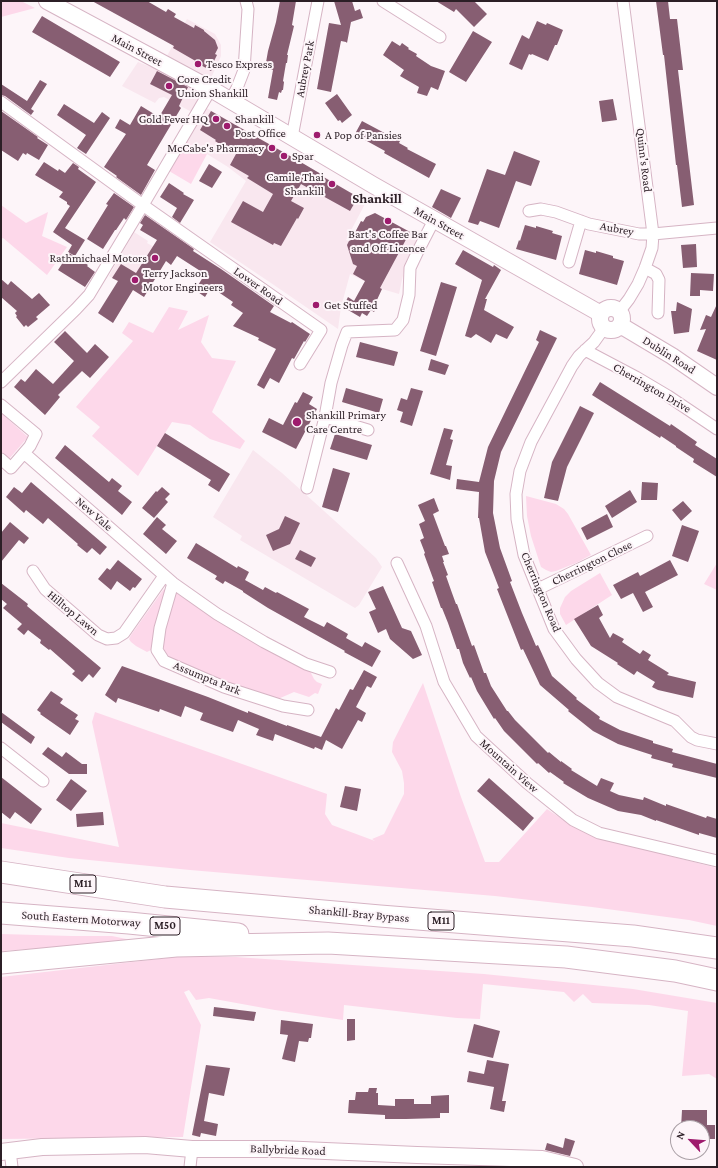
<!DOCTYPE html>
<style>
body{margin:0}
#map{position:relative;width:718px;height:1168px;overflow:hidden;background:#fdf5f9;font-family:"Crimson Pro",serif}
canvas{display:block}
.frame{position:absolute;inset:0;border:2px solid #2c1f26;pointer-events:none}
.north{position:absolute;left:670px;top:1120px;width:40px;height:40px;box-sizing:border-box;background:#fdf5f9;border:1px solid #a99fa5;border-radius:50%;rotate:296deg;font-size:11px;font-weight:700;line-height:16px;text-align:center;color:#2c1f26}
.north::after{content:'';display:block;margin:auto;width:14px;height:18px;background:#9e1b6d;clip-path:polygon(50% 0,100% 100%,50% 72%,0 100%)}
</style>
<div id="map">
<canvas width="718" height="1168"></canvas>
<div class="frame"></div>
<div class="north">N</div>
</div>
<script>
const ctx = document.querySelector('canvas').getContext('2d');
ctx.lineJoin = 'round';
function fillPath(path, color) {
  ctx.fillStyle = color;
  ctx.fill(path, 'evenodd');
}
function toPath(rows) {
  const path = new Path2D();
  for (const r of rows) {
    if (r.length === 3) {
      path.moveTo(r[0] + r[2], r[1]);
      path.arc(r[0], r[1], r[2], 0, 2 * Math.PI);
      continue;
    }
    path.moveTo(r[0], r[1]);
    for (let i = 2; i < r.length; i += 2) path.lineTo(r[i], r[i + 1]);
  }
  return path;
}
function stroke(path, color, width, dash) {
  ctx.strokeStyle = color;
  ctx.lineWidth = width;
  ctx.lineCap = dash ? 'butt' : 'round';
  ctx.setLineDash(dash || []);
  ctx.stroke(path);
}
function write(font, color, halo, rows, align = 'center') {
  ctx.font = font + ' "Crimson Pro",serif';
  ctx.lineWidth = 4;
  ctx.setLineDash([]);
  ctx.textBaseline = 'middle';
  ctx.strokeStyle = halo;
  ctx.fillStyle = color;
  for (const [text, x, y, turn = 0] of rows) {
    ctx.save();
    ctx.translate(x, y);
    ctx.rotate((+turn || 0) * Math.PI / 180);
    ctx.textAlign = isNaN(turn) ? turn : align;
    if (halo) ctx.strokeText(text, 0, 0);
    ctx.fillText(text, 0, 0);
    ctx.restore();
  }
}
fillPath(toPath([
 [187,19,215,34,221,45,221,56,211,78,167,56],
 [138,62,156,69,201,93,196,102,289,155,366,202,346,240,349,241,353,240,361,221,364,222,366,217,376,214,413,233,415,229,422,232,406,261,399,294,382,289,365,279,364,281,350,274,341,307,338,329,271,283,210,242,246,181,228,167,186,141,199,116,164,97,159,98,155,103,122,86],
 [134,232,148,241,147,243,168,255,144,297,109,276],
 [253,450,282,473,376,558,382,567,359,605,355,608,240,540,242,536,213,517]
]), '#f9e7ef');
fillPath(toPath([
 [1,1,21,1,35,8,1,17],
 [186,141,207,154,191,184,169,171],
 [1,205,26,223,48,212,42,236,67,247,47,275,3,238,1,239],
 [169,307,188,311,178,330,209,315,201,342,212,358,236,361,212,412,245,441,240,449,210,439,190,425,172,422,138,476,92,436,100,427,76,407,133,341,122,333,129,322,153,333],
 [1,413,28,437,9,459,1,452],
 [526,496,556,504,564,509,568,514,591,555,576,563,556,571,551,572,546,570,541,567,531,536,527,516],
 [717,563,717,590,704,584],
 [600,573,612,595,566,625,560,614,560,608,565,597,571,591],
 [165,589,165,592,153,646,151,650,147,652,136,646,131,642,129,639,131,635,163,590],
 [175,592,226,626,267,650,310,671,314,679,317,682,322,684,318,694,315,693,309,697,294,692,278,699,226,683,170,659,164,649,163,630],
 [423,683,461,797,485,862,499,862,547,809,574,827,586,833,611,841,717,868,717,926,689,920,592,907,495,896,190,870,69,858,1,848,1,823,119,847,92,722,95,712,327,794,325,814,332,825,375,841,372,839,384,834,404,794,404,783,402,771,392,752,393,742],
 [1,934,72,936,112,936,131,940,76,946,1,951],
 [176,957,236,957,484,974,633,989,717,1003,717,1079,709,1074,682,1076,688,1011,649,1005,592,1003,583,994,574,1002,564,992,483,984,480,1019,457,1018,344,1005,343,1020,275,1010,209,998,196,1000,189,990,184,992,201,1025,183,1137,1,1139,1,977]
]), '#fdd8ea');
fillPath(toPath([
 [92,1,147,1,166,12,168,9,176,14,174,17,194,28,195,25,204,30,204,31,215,40,218,48,215,54,217,55,213,63,215,64,211,71,199,64,199,63,173,48,174,46],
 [280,1,296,1,292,25,294,26,287,55,288,55,287,63,286,63,283,81,284,82,283,90,282,90,281,93,279,92,277,100,268,98,273,70,265,68,268,51,276,22],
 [334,1,352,1,355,11,360,9,363,18,351,22,347,43,346,42,341,41,331,92,317,89,329,23,341,25],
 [436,1,474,1,487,14,474,27,456,9,454,12],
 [656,1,668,1,670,19,677,19,683,70,678,70,694,205,682,207,677,165,676,165,664,55,663,55],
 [42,16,120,62,110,77,32,32],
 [537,21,546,25,547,23,563,30,557,45,555,45,548,61,532,54,531,55,529,54,522,70,509,64,522,35,529,39],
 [473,31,492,42,466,82,449,72],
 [392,41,400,46,402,43,409,48,408,49,417,54,416,56,431,66,445,71,438,90,431,87,427,96,417,93,419,87,400,76,404,70,383,55],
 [157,71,188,87,179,106,181,108,147,165,155,170,141,195,116,177,117,176,104,167,126,134,115,128,120,119,130,125,141,106,159,117,172,95,150,84],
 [40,80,47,84,31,109,34,111,31,115,5,96,1,95,1,84,27,101],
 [337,94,352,115,342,123,340,120,338,121,325,103],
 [613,99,617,120,602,122,599,101],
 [64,104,94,123,102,112,110,118,86,154,77,148,86,135,57,115],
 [1,111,38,137,37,138,48,145,39,160,27,153,26,155,23,153,18,161,1,150],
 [211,111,304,164,321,174,320,175,358,197,350,211,301,184,291,201,304,208,298,219,297,218,281,246,274,243,273,245,231,222,243,201,263,212,273,194,247,178,249,176,230,165,236,154,215,141,216,140,200,130],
 [362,121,392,137,394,135,401,139,399,143,408,148,407,149,436,164,429,178,384,153,385,151,356,135,356,132],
 [514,151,540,161,531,186,516,181,499,228,480,221,478,225,468,222,487,169,505,175],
 [44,162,58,171,59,169,65,173,73,163,79,167,78,169,96,182,65,228,85,240,75,256,68,252,72,245,53,232,70,206,67,204,67,202,59,197,63,192,35,175],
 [209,164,222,172,212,188,199,181],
 [169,183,184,193,183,194,194,200,180,223,172,217,177,208,160,197],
 [441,189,461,198,451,218,432,207],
 [114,193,134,207,126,220,124,218,116,230,115,230,103,249,87,239,108,205,106,204],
 [375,213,410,232,380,288,382,289,376,302,378,304,374,312,371,310,367,316,362,313,360,317,343,307,348,297,354,301,365,281,353,274,357,266,353,264,347,245,349,241,351,240,361,221,363,222,366,217],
 [145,215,194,249,193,251,221,269,274,306,270,312,291,323,292,322,310,334,305,342,304,341,294,359,292,358,279,383,270,378,264,389,257,385,276,349,258,340,259,338,233,326,243,313,231,305,233,302,211,287,205,297,195,290,205,274,177,256,171,265,166,261,144,297,133,290,113,323,98,313,118,281,112,278,121,264,136,273,157,240,140,230,143,225,140,223],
 [525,225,536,228,536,226,553,231,552,233,562,236,556,260,516,249,519,240,520,241],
 [696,244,697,267,683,268,681,245],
 [463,250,493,267,494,265,501,270,485,299,487,299,484,310,514,327,507,339,496,334,491,343,476,334,471,338,465,336,482,280,455,264],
 [585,250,596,253,596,251,613,256,613,258,624,261,617,285,579,274],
 [69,253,88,265,87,266,95,272,85,287,58,270],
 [691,273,714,274,713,291,700,290,700,296,690,296],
 [1,279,8,285,11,281,32,299,39,293,50,305,36,317,38,319,28,327,26,325,24,327,16,317,17,316,15,313,17,311,1,297],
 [441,282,457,287,436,356,420,351],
 [677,302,692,309,689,332,674,334,671,311,676,311],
 [717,304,717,360,697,351,706,329,700,330,706,315,711,317],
 [540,330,557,338,501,452,494,481,493,513,500,548,512,581,510,582,522,613,536,646,538,645,552,676,577,698,576,699,600,717,599,719,620,730,653,741,653,743,673,749,672,752,717,764,717,778,672,767,673,764,651,758,652,755,618,744,593,731,568,711,569,710,540,685,523,649,521,650,497,589,499,588,485,552,479,518,478,518,479,492,456,489,457,479,479,482,488,447,539,342,536,340],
 [65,331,87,353,95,344,109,357,90,378,82,371,58,395,60,397,45,415,14,387,21,379,25,382,36,369,53,384,74,361,54,342],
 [360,342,398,352,394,366,356,357],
 [431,359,449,365,445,375,428,370],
 [600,382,670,426,671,424,697,442,695,445,717,459,717,477,693,462,694,459,676,447,676,446,661,436,660,438,592,395],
 [346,388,383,399,379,413,342,402],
 [411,388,423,391,412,426,400,422,403,412,397,410,401,398,407,400],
 [303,392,313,397,309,404,317,409,296,449,262,432,269,418,283,425,295,402,297,403],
 [580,406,594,413,567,467,558,501,544,498,552,462],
 [444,428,453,430,450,439,453,440,446,465,452,466,450,480,430,474],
 [165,433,230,474,219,492,208,485,211,480,157,446],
 [335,434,372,445,367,460,330,449],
 [65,445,109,482,112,478,122,486,118,491,132,502,122,515,55,458],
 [333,468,350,473,338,512,322,507],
 [31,482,107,547,100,555,92,548,87,553,77,545,78,544,48,518,43,524,26,510,24,513,6,497,14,487,22,493],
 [642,482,658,483,657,500,641,500],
 [162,487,170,494,165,499,168,502,154,518,142,508,156,491,157,492],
 [630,490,637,502,612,518,605,506],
 [434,498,439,511,433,514,445,546,446,546,449,554,442,556,444,562,443,562,448,575,446,576,452,593,456,604,457,604,472,646,474,645,484,673,486,673,491,686,507,711,508,711,515,720,548,753,549,752,561,762,561,761,572,769,571,770,597,786,601,778,614,783,610,791,619,795,643,800,644,797,666,806,666,804,706,818,707,816,717,819,717,838,699,833,699,835,656,820,656,821,641,815,618,811,588,798,563,783,564,782,550,772,549,773,538,763,537,764,504,731,495,718,494,719,477,691,471,677,470,678,463,663,459,649,457,649,448,623,442,608,441,608,432,582,434,581,424,554,425,553,420,540,424,538,419,524,425,521,418,505],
 [683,501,692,511,681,521,672,510],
 [607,514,613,527,587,540,581,528],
 [285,516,300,523,290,544,273,551,266,535,279,529],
 [157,517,166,525,162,529,177,541,166,554,143,534],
 [10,522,29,538,24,544,19,540,1,562,1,533],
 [682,525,699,531,688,562,672,556],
 [196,543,237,568,238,566,249,572,245,580,263,590,265,587,276,593,277,592,309,609,304,617,324,627,327,622,348,634,346,638,362,647,365,642,381,651,372,667,344,652,345,651,268,608,243,592,243,591,225,581,223,584,215,579,217,576,187,558],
 [300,550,316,558,311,567,295,559],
 [118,560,142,579,135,588,133,587,130,591,117,581,111,590,98,579,107,568,110,570],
 [670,560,678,575,645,592,653,607,643,612,633,593,621,599,613,585,638,572,640,576],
 [1,583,28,604,27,606,101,668,93,678,89,674,82,682,72,674,75,671,50,649,49,650,40,643,41,640,28,630,24,635,17,629,22,624,3,608,7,604,1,599],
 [383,586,402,628,411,631,422,655,413,659,390,639,386,629,378,633,369,612,376,609,368,592],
 [598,605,603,615,599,618,610,638,613,633,624,639,622,642,640,654,643,650,651,655,648,660,669,673,667,675,696,682,693,698,658,690,652,687,655,682,637,671,634,675,617,664,618,663,591,646,574,619],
 [122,666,208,697,248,713,248,711,287,726,287,725,321,737,336,708,339,710,350,689,353,690,364,670,377,677,371,688,367,686,356,707,366,713,362,722,358,720,342,749,326,740,322,750,315,747,314,749,275,734,273,741,256,735,259,729,238,720,233,732,200,720,203,713,185,706,181,717,160,709,159,712,118,698,116,703,105,695],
 [51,691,63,699,60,703,78,715,75,719,79,721,70,735,40,714,41,713,37,710],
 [1,712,35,737,31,744,1,722],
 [48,747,62,757,66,752,82,764,87,764,87,774,69,774,42,754],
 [1,777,42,809,31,824,15,812,10,819,1,812],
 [489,778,534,818,523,831,477,791],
 [71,779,87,791,71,811,56,800],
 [345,786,361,789,357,811,340,807],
 [103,812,104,825,77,827,76,814],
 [214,1007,256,1012,254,1021,213,1016],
 [347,1019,355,1019,355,1040,347,1041],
 [281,1020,313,1024,311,1038,309,1038,308,1042,299,1041,295,1062,282,1059,288,1035,280,1034],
 [474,1024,500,1031,493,1058,467,1052],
 [487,1060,509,1064,502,1101,506,1101,504,1112,490,1109,494,1087,467,1082,469,1071,484,1074],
 [206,1065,230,1068,224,1096,209,1093,204,1121,218,1124,216,1136,201,1133,200,1137,192,1135],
 [369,1088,377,1088,376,1093,378,1093,378,1105,395,1106,395,1099,414,1099,414,1104,431,1104,431,1096,449,1095,449,1113,440,1113,440,1118,406,1119,385,1119,385,1115,348,1113,349,1100,355,1100,356,1092,368,1092],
 [682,1110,707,1110,707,1125,715,1125,715,1139,702,1139,702,1128,681,1128],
 [565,1138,575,1141,570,1156,545,1150,547,1143,563,1148]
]), '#875e72');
const street = toPath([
 [383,1,440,37],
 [230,101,237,88,244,70,248,9,246,1],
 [1,102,147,208,321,330,300,364],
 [292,137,318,1],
 [529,211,541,209,556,212,589,224,639,234,653,234,717,228],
 [569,262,581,221],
 [645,268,656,274,659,280,658,313],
 [619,312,629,299,638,284,645,268,652,248,653,234,623,1],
 [604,328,594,342,579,356,572,366,531,442,520,471,516,494,517,519,524,555,554,629,576,659,598,683,617,697,675,721,691,737,697,740,717,744],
 [585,350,598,357,636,377,668,396,717,429],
 [1,382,76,309,89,295,143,205,211,89],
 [1,405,36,434,30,446,11,468,1,459],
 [325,417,368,430],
 [24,453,173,583,217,614,264,642,306,664,330,672],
 [307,488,325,417,331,383,342,345,347,332,395,330,403,320,409,295,410,268,418,251,434,220],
 [397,563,426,626,444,682,476,736,527,783,573,820,599,833,717,861],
 [33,571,45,589,98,635,107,639,116,638,124,633,164,576],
 [173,583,160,628,157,650,164,661,224,687,283,706,308,710],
 [538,589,647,536],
 [1,748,43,781],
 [10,1151,12,1167],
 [190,1167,192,1149]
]);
const secondary = toPath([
 [47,1,211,89,373,185,601,314],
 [611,319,11],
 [620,325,672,356,717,387],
 [1,1152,42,1147,145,1145,192,1149,280,1149,417,1155,542,1159,575,1167]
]);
const highway = toPath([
 [1,872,165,897,380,916,633,936,717,948],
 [1,913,129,923,238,934],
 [1,963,176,946,328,943,566,957,675,971,717,980]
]);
stroke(street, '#d6b4c4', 13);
stroke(secondary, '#d6b4c4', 18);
stroke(highway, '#d6b4c4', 23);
stroke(street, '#fff', 11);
stroke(secondary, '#fff', 16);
stroke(highway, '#fff', 21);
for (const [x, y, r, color] of [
 [198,64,4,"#9e1b6d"],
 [169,86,4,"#9e1b6d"],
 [216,119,4,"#9e1b6d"],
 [227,126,4,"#9e1b6d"],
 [317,135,4,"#9e1b6d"],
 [272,148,4,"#9e1b6d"],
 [284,156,4,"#9e1b6d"],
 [332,184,4,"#9e1b6d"],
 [388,221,4,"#9e1b6d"],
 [155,258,4,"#9e1b6d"],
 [135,280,4,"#9e1b6d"],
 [316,305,4,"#9e1b6d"],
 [297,422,5,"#9e1b6d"]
]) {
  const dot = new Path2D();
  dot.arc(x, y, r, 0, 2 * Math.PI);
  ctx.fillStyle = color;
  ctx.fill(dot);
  stroke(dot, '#fdf5f9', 1.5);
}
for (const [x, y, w] of [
 [83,884,26],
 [441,921,26],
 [165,926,30]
]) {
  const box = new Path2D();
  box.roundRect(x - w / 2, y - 9, w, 18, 3);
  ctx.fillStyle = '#fdf5f9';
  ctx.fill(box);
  stroke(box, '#2c1f26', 1);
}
write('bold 11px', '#2c1f26', null, [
 ["M11",83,884],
 ["M11",441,921],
 ["M50",165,926]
]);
write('12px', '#2c1f26', '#fdf5f9', [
 ["Main Street",137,50,28],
 ["Aubrey Park",305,69,-79],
 ["Quinn's Road",644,160,83],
 ["Main Street",439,223,29],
 ["Aubrey",617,229,11],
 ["Lower Road",258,286,35],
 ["Dublin Road",669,355,32],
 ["Cherrington Drive",652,388,30],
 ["New Vale",94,514,41],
 ["Cherrington Close",592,563,-26],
 ["Cherrington Road",541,592,67],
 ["Hilltop Lawn",73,613,40],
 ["Assumpta Park",207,678,22],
 ["Mountain View",509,766,42],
 ["Shankill-Bray Bypass",359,914,5],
 ["South Eastern Motorway",81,919,4],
 ["Ballybride Road",288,1150,2]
]);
write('12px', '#2c1f26', '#fdf5f9', [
 ["Tesco Express",206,64],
 ["Core Credit",177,79],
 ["Union Shankill",177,93],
 ["Gold Fever HQ",208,119,"right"],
 ["Shankill",235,119],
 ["Post Office",235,133],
 ["A Pop of Pansies",325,135],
 ["McCabe's Pharmacy",264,148,"right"],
 ["Spar",292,156],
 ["Camile Thai",324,177,"right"],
 ["Shankill",324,191,"right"],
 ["Bart's Coffee Bar",388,234,"center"],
 ["and Off Licence",388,248,"center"],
 ["Rathmichael Motors",147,258,"right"],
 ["Terry Jackson",143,273],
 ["Motor Engineers",143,287],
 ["Get Stuffed",324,305],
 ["Shankill Primary",306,415],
 ["Care Centre",306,429]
], 'left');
write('bold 14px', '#2c1f26', '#fdf5f9', [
 ["Shankill",377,199]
]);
</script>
